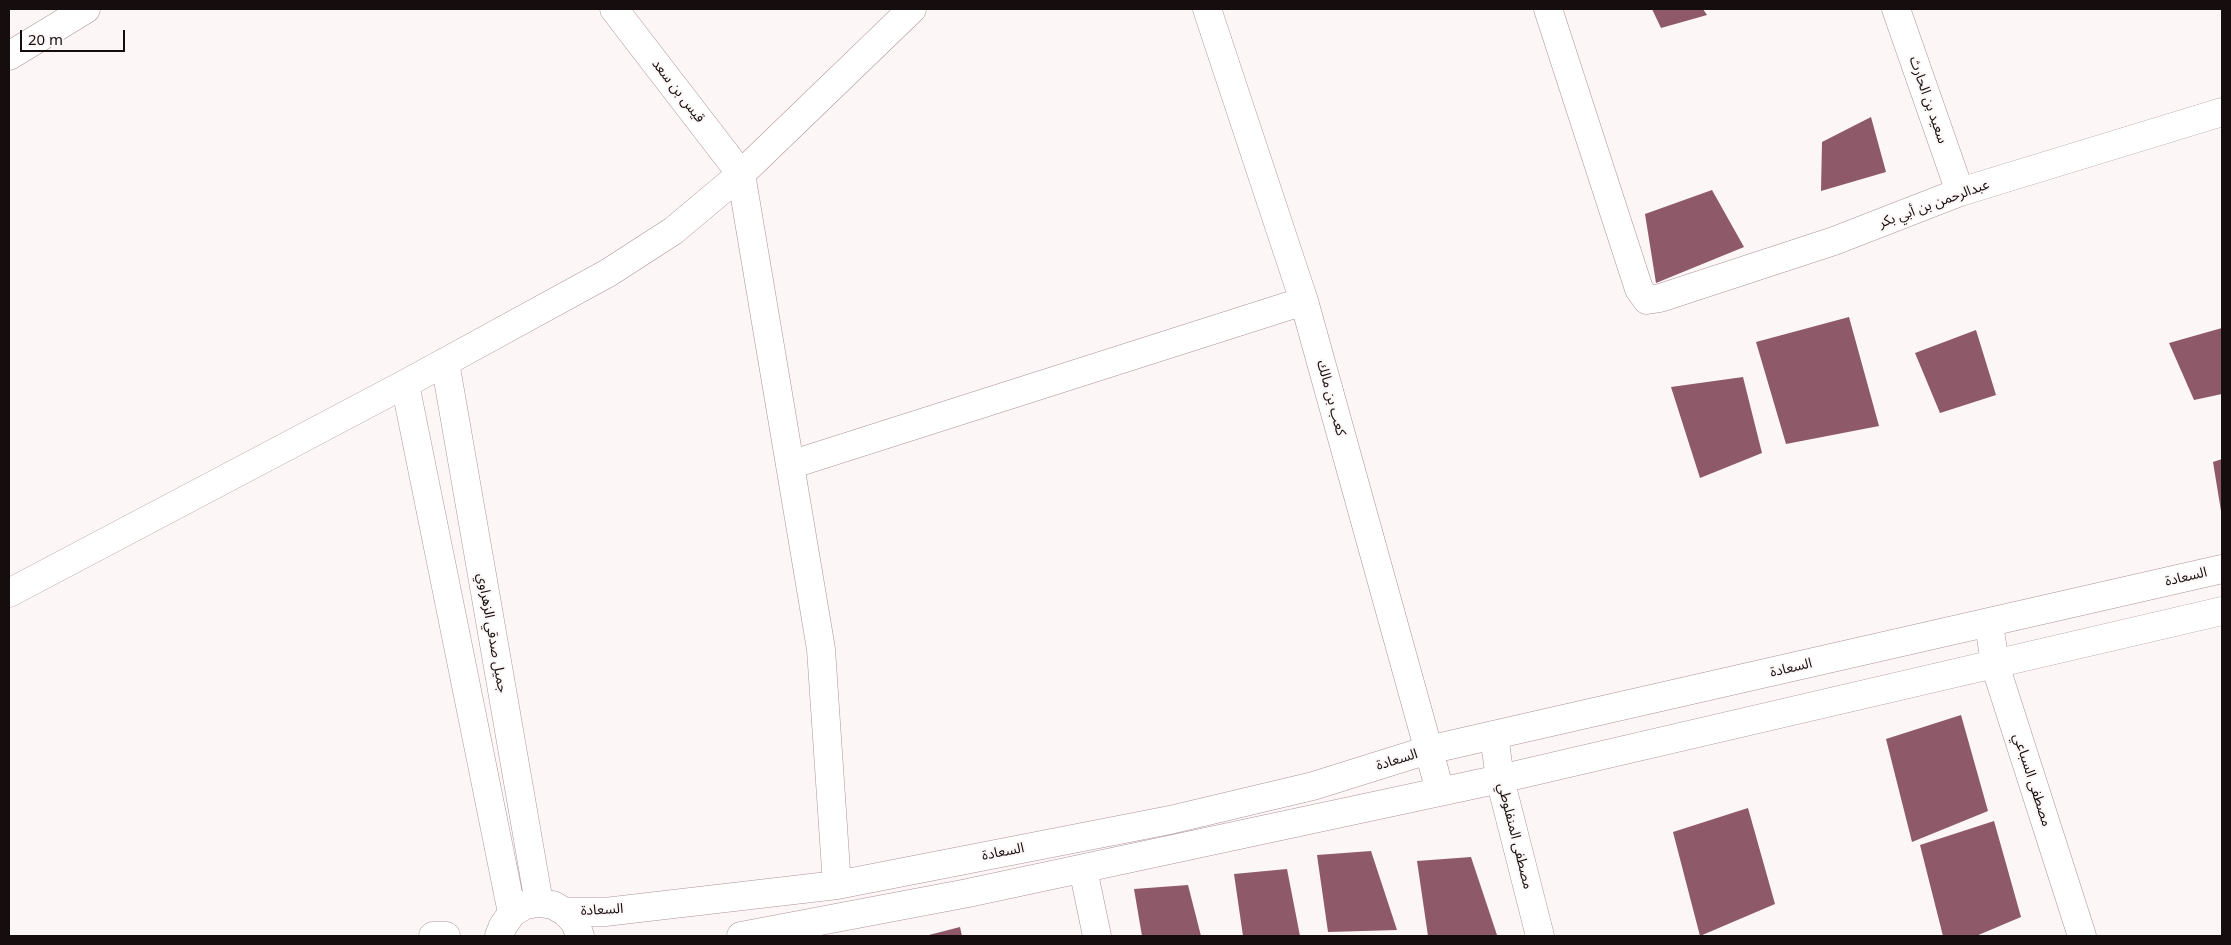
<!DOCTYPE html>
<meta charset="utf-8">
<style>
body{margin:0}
#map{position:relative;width:2231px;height:945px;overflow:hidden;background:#fcf6f7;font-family:"Noto Sans",sans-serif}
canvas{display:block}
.frame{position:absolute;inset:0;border:10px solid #160d0f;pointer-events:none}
.scale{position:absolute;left:20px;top:30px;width:105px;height:22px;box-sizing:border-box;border:2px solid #160d0f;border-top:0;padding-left:6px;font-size:15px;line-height:18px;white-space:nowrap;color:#160d0f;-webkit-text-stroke:4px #fcf6f7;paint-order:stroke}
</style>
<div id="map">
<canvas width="2231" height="945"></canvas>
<div class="frame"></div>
<div class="scale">20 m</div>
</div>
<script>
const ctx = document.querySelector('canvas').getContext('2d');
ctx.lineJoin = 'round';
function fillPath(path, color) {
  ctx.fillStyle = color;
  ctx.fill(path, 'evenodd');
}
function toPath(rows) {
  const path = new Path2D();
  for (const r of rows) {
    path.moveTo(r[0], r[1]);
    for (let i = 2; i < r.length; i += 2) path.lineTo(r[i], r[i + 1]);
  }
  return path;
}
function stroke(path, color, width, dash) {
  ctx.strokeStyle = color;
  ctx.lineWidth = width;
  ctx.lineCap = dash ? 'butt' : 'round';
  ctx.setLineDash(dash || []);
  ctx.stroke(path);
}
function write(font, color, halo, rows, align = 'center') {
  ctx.font = font + ' "Noto Sans","Noto Sans Arabic",sans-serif';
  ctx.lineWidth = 4;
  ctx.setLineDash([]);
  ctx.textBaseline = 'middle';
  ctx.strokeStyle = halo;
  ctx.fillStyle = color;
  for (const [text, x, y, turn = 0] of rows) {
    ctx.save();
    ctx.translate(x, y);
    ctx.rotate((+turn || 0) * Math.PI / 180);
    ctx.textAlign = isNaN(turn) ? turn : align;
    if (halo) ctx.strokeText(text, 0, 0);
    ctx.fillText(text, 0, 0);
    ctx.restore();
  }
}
fillPath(toPath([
 [1652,9,1703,9,1707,15,1661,28],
 [1871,117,1886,172,1821,191,1822,142],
 [1712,190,1744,247,1656,283,1645,214],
 [1849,317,1879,426,1786,444,1756,342],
 [2222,328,2222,394,2194,400,2169,343],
 [1976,330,1996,395,1940,413,1915,353],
 [1743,377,1762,453,1700,478,1671,387],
 [2222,459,2222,511,2221,511,2213,462],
 [1961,715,1988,811,1912,842,1886,739],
 [1748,808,1775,904,1700,936,1673,832],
 [1994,821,2021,917,1976,936,1943,936,1920,845],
 [1371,851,1397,930,1328,932,1317,855],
 [1471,857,1497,935,1428,936,1417,861],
 [1287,869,1300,936,1243,936,1234,874],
 [1188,885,1201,936,1142,936,1134,889],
 [960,927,962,936,925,936]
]), '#8e5968');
const minor = toPath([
 [614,9,741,174,821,649,837,885],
 [1207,9,1304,301,1440,791],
 [1548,9,1639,289,1647,300,1660,298,1834,241,1960,192,2222,112],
 [1896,9,1960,192],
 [9,56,86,9],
 [445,362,539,903],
 [405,384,512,913],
 [790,465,1304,301],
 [9,593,405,384,608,273,673,231,741,174,912,9],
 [1989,623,1995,665,2082,936],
 [1494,735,1500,779,1540,936],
 [1083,869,1097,936],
 [565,912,605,912,837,885,1170,820,1313,786,1428,750,2222,569],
 [433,936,446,936],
 [499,936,503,926,512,913,525,905,539,903,553,905,565,912,575,922,580,936],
 [741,936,968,893,1500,779,2222,611]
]);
stroke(minor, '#ad9399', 29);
stroke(minor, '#fff', 28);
write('14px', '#160d0f', '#fcf6f7', [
 ["قيس بن سعد",678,91,52],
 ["سعيد بن الحارث",1928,100,71],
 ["عبدالرحمن بن أبي بكر",1934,204,-20],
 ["كعب بن مالك",1331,398,75],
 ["السعادة",2186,577,-13],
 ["جميل صدقي الزهراوي",492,633,80],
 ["السعادة",1791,668,-13],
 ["السعادة",1397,760,-17],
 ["مصطفى السباعي",2032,780,72],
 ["مصطفى المنفلوطي",1515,836,76],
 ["السعادة",1003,852,-11],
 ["السعادة",602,910,-3]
]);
</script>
